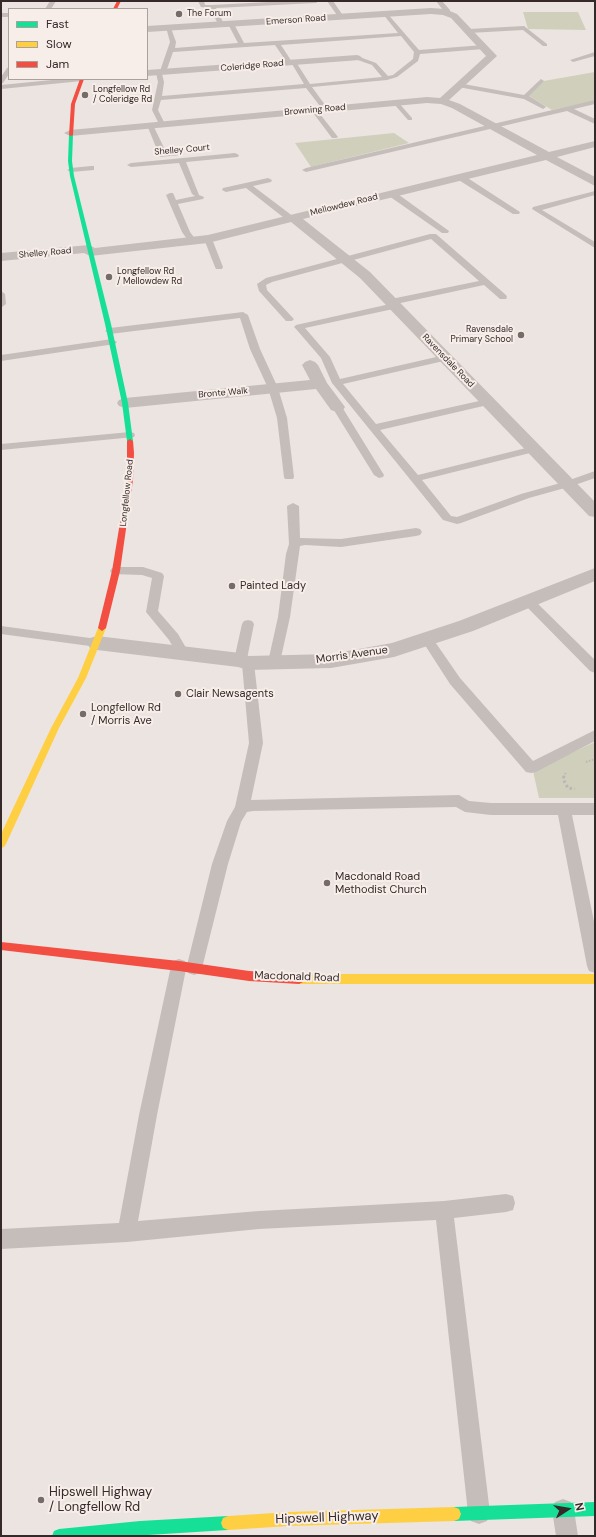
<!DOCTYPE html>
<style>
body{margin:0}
#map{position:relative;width:596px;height:1537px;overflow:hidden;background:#ece4e1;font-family:"DM Sans",sans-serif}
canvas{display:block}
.frame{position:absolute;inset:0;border:2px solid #352a29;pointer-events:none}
.legend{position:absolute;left:8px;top:8px;width:140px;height:72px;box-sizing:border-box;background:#f8eee9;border:1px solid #aaa09c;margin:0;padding:5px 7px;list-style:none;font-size:12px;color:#352a29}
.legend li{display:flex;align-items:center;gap:8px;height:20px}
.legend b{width:20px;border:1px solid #aaa09c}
.north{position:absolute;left:548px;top:1489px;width:40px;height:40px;-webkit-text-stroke:3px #f8eee9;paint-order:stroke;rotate:78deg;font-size:11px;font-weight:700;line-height:16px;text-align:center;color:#352a29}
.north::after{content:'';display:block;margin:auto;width:14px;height:18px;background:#352a29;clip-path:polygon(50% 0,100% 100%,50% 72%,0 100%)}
</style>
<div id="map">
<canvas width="596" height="1537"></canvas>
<div class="frame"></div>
<ul class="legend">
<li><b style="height:5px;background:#16e098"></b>Fast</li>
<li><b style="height:5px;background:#ffcf43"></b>Slow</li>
<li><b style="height:5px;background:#f24e42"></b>Jam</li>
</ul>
<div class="north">N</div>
</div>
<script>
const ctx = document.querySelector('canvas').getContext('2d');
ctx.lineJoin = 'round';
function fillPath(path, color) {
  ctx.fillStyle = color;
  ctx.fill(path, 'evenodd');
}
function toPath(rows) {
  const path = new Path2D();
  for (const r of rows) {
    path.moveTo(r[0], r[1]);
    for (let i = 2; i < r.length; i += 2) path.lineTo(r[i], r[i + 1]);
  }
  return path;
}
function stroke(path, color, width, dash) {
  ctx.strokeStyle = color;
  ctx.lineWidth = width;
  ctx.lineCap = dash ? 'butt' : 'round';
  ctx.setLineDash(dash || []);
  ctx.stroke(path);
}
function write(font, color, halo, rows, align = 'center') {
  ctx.font = font + ' "DM Sans",sans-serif';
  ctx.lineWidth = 4;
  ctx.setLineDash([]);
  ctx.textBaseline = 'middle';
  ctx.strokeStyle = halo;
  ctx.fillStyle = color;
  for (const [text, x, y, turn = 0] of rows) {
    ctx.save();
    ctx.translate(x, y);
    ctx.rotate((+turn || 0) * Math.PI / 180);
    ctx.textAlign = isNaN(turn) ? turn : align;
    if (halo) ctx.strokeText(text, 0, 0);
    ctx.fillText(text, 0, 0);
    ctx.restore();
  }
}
fillPath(toPath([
 [523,12,578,12,586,30,528,29],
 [595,72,595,101,552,110,526,94,538,82],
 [394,133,409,143,311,167,295,143],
 [595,742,595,798,539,798,533,771]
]), '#d0cfbc');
stroke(toPath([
 [586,762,595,759],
 [564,777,566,772]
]), '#bdb5b3', 2, [1.5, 1.5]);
stroke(toPath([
 [564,776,563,779,568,788,575,789]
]), '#bdb5b3', 3, [2.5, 2.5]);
fillPath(toPath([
 [50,1,56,1,51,9,45,9,50,1],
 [198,1,204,1,205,5,212,5,287,1,319,1,316,3,216,8,224,24,221,26,218,24,210,8,201,7,198,1],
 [327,1,333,1,344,17,343,18,339,18,327,1],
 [436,1,442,1,450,10,450,14,446,14,436,1],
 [386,12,419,50,484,45,487,47,484,49,420,54,418,61,397,77,387,80,312,87,328,109,325,111,323,110,306,88,161,100,158,110,165,124,162,126,159,124,152,110,158,82,156,73,160,71,170,42,166,27,171,28,176,42,175,48,238,43,228,24,231,22,234,24,244,43,398,33,383,14,386,12],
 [401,36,414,52,413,59,393,75,388,76,376,63,357,56,354,58,355,59,372,65,382,77,310,84,296,62,292,62,281,45,401,36],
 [275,45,288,64,292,64,304,84,162,96,164,82,162,74,166,72,173,52,275,45],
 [1,13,9,13,9,17,1,17,1,13],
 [524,26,547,44,547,46,543,46,523,30,469,33,466,31,469,29,524,26],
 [595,52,595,56,573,62,570,60,595,52],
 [9,67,9,74,3,83,1,84,1,77,7,68,9,67],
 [62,79,85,79,82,81,1,89,1,85,62,79],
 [541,79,544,81,529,96,545,106,546,107,543,109,524,99,458,87,455,85,458,83,524,95,541,79],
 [595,100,595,104,574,109,595,119,595,124,567,111,306,172,302,170,306,168,595,100],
 [394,102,398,102,412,118,412,120,408,120,394,104,394,102],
 [312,109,316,109,338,137,336,138,332,138,311,110,312,109],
 [150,123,153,125,166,152,178,151,181,151,181,155,160,157,147,125,150,123],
 [235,153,239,155,238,157,186,162,199,195,204,197,203,199,178,204,190,232,196,240,192,242,189,242,182,232,166,195,170,193,173,193,176,200,195,196,192,194,179,163,131,167,127,165,131,163,235,153],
 [91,166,94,166,94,170,71,172,67,170,71,168,91,166],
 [457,175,463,175,520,212,519,214,513,214,457,179,457,175],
 [268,178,272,180,271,182,253,186,294,217,294,221,288,221,246,188,226,192,222,190,223,188,268,178],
 [595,191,595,195,542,210,595,242,595,248,532,209,533,207,595,191],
 [389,192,395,192,449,231,448,233,442,233,389,196,389,192],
 [430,234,436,234,506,295,507,297,506,299,500,299,484,285,396,304,399,306,398,308,305,328,330,357,340,379,445,355,448,356,450,358,448,360,343,384,376,424,488,399,492,400,493,402,492,404,380,430,418,475,534,446,538,447,539,449,538,451,422,480,451,516,457,517,521,494,564,482,595,471,595,478,572,486,529,498,461,523,457,524,443,520,332,383,321,358,296,329,294,327,296,325,390,304,387,302,391,299,479,281,431,239,272,282,266,285,267,290,292,317,294,319,292,321,286,321,259,291,257,284,266,278,430,234],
 [205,237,208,237,212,239,223,267,222,269,216,269,215,267,204,239,205,237],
 [1,291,5,294,6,304,2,307,1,291],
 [243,312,248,315,260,349,278,388,287,418,294,477,293,479,285,479,284,477,277,418,268,388,250,349,240,318,110,334,105,331,110,328,243,312],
 [112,339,117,342,115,344,1,361,1,355,112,339],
 [337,404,342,407,384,475,383,477,379,478,374,475,332,407,337,404],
 [130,432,134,433,135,435,134,437,1,450,1,444,130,432],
 [293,503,299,506,300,538,341,539,416,528,420,529,422,532,420,535,416,536,341,547,305,545,300,546,290,617,280,662,279,665,274,667,269,665,268,662,278,617,286,554,289,544,287,506,293,503],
 [116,567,143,567,162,573,164,576,158,611,178,634,189,653,188,656,183,657,178,656,169,640,146,612,152,578,142,575,112,574,110,571,112,568,116,567],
 [528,597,532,598,595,660,595,673,590,671,524,604,522,601,524,598,528,597],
 [248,620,252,621,254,624,247,659,253,660,254,663,263,743,251,800,459,795,469,801,491,803,595,803,595,815,572,815,595,926,595,973,589,971,587,966,558,815,491,815,465,812,456,807,253,811,247,812,241,822,228,864,202,968,200,973,194,975,188,973,186,969,157,1115,138,1221,259,1211,444,1201,506,1194,513,1196,515,1203,513,1210,506,1212,454,1218,490,1513,487,1521,479,1524,471,1521,468,1513,436,1220,259,1229,127,1242,1,1249,1,1229,119,1223,139,1115,171,966,173,961,179,959,185,961,187,965,212,864,227,821,235,807,249,743,242,664,235,663,234,660,242,624,244,621,248,620],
 [1,626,97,639,101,640,103,643,101,646,97,647,1,634,1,626],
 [427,635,431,636,460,678,533,761,595,730,595,741,536,772,531,773,526,772,450,684,421,639,423,636,427,635],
 [563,1499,571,1502,574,1510,578,1536,556,1536,552,1510,555,1502,563,1499]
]), '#c5bdba');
fillPath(toPath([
 [431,8,445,9,457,14,497,56,449,100,460,104,549,152,595,141,595,147,557,157,595,177,595,186,546,160,303,219,370,272,595,502,595,517,589,516,360,278,291,222,208,243,90,256,84,253,1,261,1,253,89,245,95,248,208,235,537,155,452,108,441,104,427,103,70,136,64,133,70,130,427,97,440,98,486,56,451,18,443,15,431,14,147,32,147,26,431,8],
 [357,55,360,56,362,58,360,60,147,76,147,70,357,55],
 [310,360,315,362,318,365,327,383,345,407,343,410,337,412,331,410,316,389,125,408,119,406,117,403,119,400,125,398,310,380,302,365,305,362,310,360],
 [595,568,595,581,473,631,394,657,331,668,248,670,238,667,97,650,90,648,87,643,90,638,97,636,240,653,249,656,331,654,392,643,459,621,595,568]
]), '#c5bdba');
fillPath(toPath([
 [71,134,73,135,72,161,74,176,111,324,128,403,133,441,130,443,127,441,122,403,105,324,70,176,68,161,69,135,71,134],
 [595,1502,595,1516,454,1521,449,1519,447,1514,449,1509,454,1507,595,1502],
 [228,1516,233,1518,235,1523,233,1528,228,1530,132,1536,52,1536,54,1531,59,1529,140,1521,228,1516]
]), '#16e098');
fillPath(toPath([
 [102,625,106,628,86,678,59,728,6,844,4,847,1,848,1,834,51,728,78,678,98,628,102,625],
 [299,974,595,974,595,984,299,984,295,982,294,979,295,976,299,974],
 [454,1507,459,1509,461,1514,459,1519,454,1521,289,1526,228,1530,223,1528,221,1523,223,1518,228,1516,289,1512,454,1507]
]), '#ffcf43');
fillPath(toPath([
 [117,1,121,1,117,9,113,9,117,1],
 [80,79,84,79,75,104,73,135,71,136,69,135,71,104,80,79],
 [130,439,133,441,134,453,133,480,120,571,106,628,102,631,98,628,112,571,127,480,127,441,130,439],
 [1,942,179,961,249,971,299,974,303,976,304,979,303,982,299,984,249,981,179,971,1,950,1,942]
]), '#f24e42');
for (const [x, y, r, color] of [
 [179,14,4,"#756b69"],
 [85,95,4,"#756b69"],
 [109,277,4,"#756b69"],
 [521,335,4,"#756b69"],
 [232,586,4,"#756b69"],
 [178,694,4,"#756b69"],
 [83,714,4,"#756b69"],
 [327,883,4,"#756b69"],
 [41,1500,4,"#756b69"]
]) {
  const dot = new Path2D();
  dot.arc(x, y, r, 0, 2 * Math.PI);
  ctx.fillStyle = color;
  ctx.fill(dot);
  stroke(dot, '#f8eee9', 1.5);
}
write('9px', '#352a29', '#f8eee9', [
 ["The Forum",187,14],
 ["Longfellow Rd",93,90],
 ["/ Coleridge Rd",93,100],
 ["Longfellow Rd",117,272],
 ["/ Mellowdew Rd",117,282],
 ["Ravensdale",513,330,"right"],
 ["Primary School",513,340,"right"]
], 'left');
write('9px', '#352a29', '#f8eee9', [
 ["Emerson Road",296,20,-4],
 ["Coleridge Road",252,66,-5],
 ["Browning Road",315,110,-5],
 ["Shelley Court",182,150,-5],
 ["Mellowdew Road",344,205,-14],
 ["Shelley Road",45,253,-5],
 ["Ravensdale Road",448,361,46],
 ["Bronte Walk",223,393,-5],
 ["Longfellow Road",127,493,-84]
]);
write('11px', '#352a29', '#f8eee9', [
 ["Painted Lady",240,586],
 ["Clair Newsagents",186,694],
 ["Longfellow Rd",91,708],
 ["/ Morris Ave",91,721],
 ["Macdonald Road",335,877],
 ["Methodist Church",335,890]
], 'left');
write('11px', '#352a29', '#f8eee9', [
 ["Morris Avenue",352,655,-8],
 ["Macdonald Road",297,977,2]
]);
write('13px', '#352a29', '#f8eee9', [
 ["Hipswell Highway",49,1493],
 ["/ Longfellow Rd",49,1508]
], 'left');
write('13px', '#352a29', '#f8eee9', [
 ["Hipswell Highway",327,1518,-2]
]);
</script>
